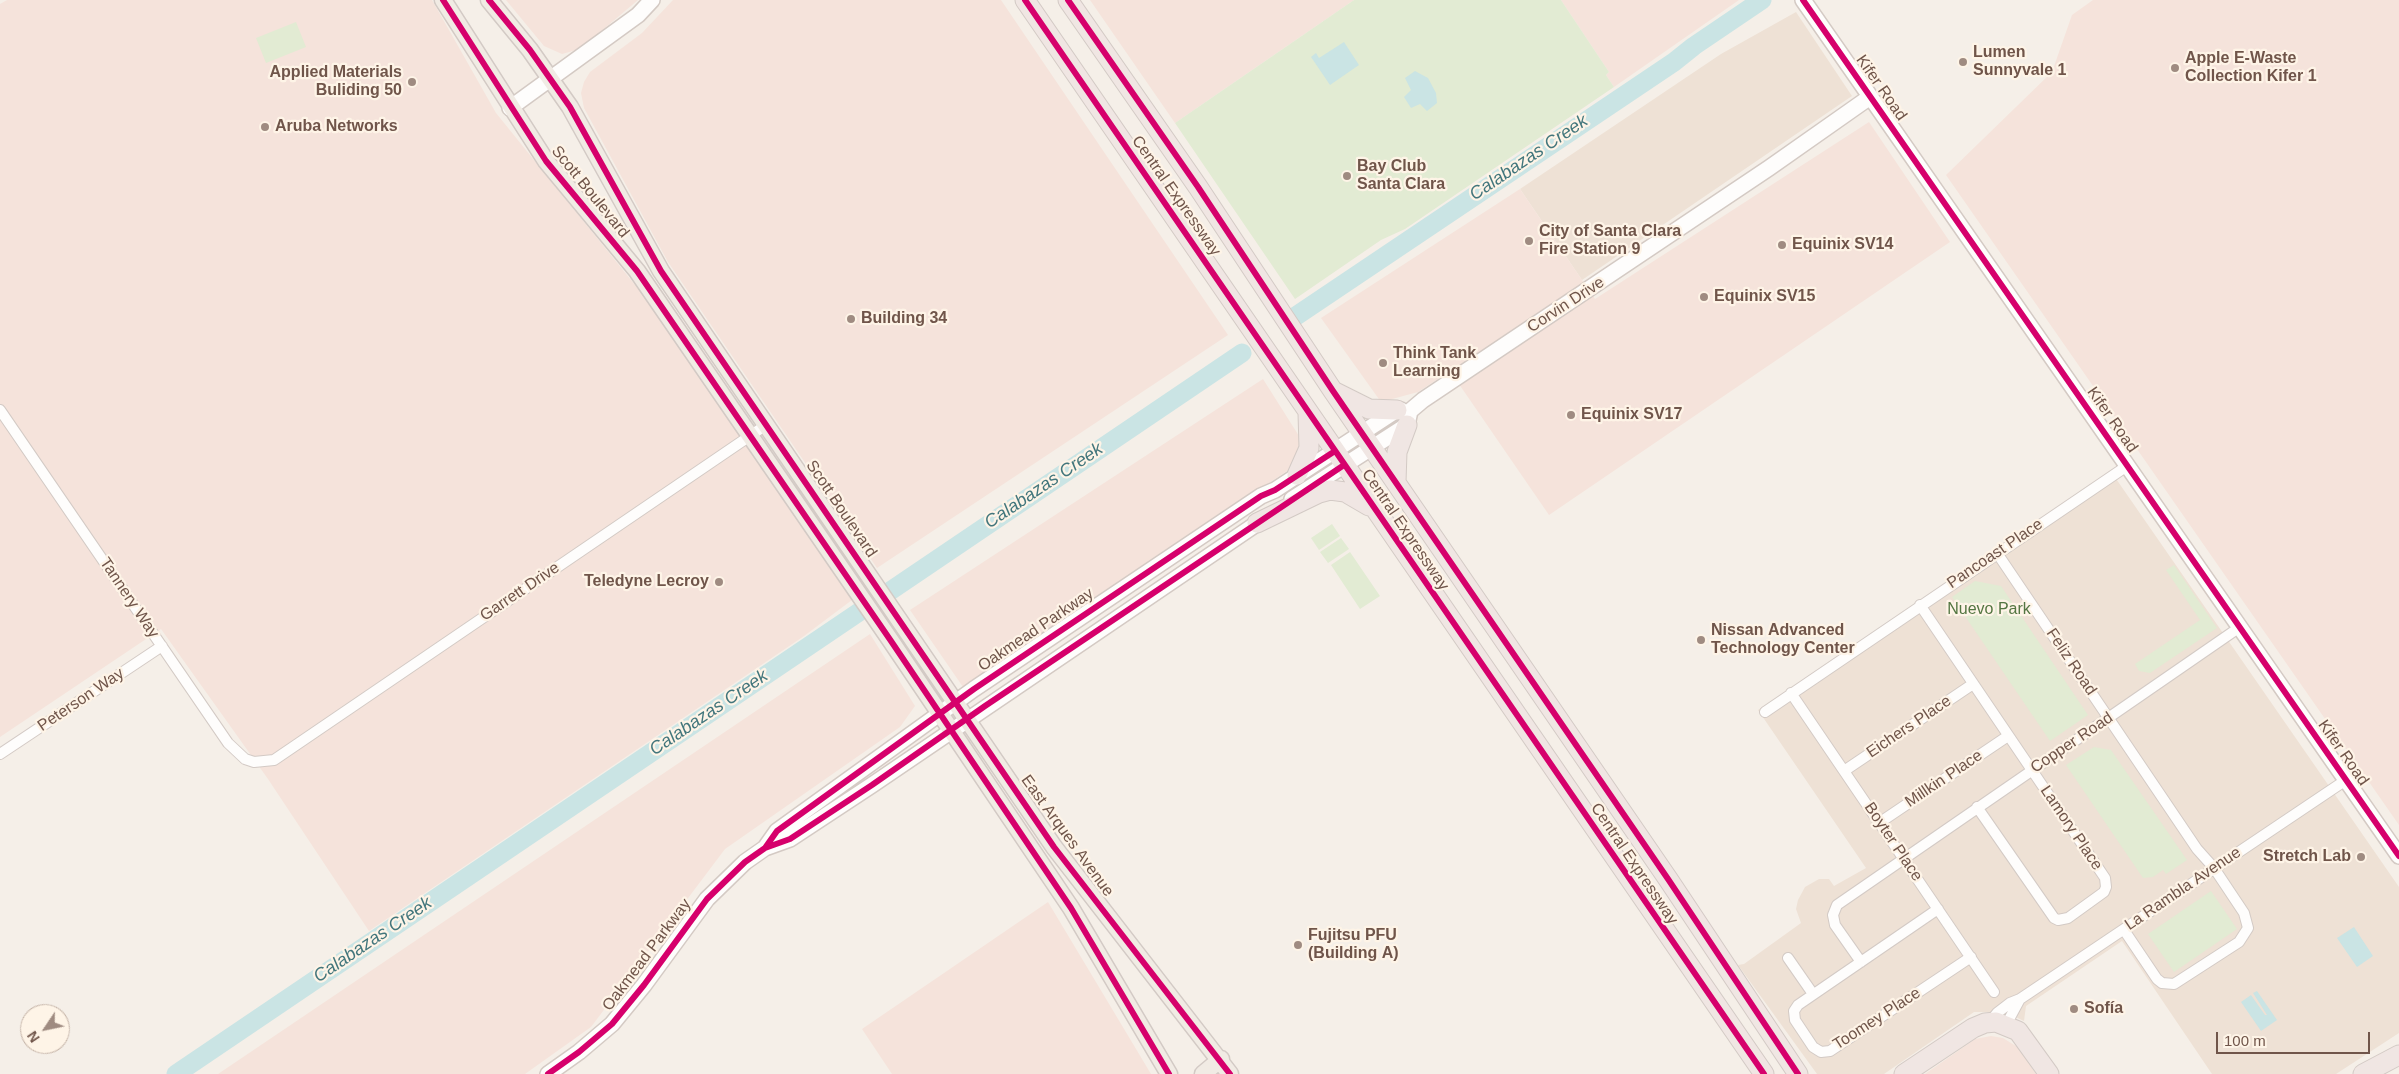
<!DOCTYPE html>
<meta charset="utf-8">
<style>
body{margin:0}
#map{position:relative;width:2399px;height:1074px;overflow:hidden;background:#f5efe8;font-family:Arial,sans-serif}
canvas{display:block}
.north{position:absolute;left:20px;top:1004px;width:50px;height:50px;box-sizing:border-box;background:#fef4e7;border:1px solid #c5b4a8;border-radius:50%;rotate:236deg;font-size:14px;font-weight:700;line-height:20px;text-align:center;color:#70554a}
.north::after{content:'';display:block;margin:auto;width:18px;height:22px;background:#9f8b81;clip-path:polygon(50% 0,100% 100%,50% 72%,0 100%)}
.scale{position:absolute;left:2216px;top:1032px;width:154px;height:22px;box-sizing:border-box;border:2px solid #70554a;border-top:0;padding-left:6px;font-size:15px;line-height:18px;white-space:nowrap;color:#70554a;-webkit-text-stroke:4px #fef4e7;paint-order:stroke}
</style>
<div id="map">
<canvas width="2399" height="1074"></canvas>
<div class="north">N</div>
<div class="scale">100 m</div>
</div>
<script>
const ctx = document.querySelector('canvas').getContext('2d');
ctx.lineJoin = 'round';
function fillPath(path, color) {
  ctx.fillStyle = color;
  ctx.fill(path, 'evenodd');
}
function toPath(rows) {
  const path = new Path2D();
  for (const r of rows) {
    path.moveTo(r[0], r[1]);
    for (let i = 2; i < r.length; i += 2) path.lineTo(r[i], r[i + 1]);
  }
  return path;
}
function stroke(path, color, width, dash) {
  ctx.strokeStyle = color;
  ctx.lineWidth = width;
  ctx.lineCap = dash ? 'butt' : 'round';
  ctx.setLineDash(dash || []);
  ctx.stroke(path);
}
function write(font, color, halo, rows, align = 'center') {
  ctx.font = font + ' Arial,sans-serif';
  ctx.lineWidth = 4.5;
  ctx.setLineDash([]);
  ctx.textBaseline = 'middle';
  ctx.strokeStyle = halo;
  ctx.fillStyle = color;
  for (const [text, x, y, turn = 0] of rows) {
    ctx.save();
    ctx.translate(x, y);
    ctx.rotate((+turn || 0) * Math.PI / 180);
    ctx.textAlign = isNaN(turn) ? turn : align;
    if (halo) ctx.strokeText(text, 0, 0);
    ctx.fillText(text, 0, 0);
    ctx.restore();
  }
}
fillPath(toPath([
 [1796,12,1852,96,1582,280,1520,189,1721,54],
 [2112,473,2399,887,2399,1033,2336,1074,2212,1074,2122,941,2026,1006,2024,1021,2005,1012,1974,1012,1884,1074,1817,1074,1738,965,1744,964,1801,923,1796,909,1798,900,1805,887,1819,879,1829,879,1834,886,1866,868,1758,710,2052,511]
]), '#eee1d5');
fillPath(toPath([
 [7,0,432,0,496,113,648,301,852,600,804,636,369,931,268,779,161,629,0,737,0,4],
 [506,0,638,0,580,49,562,54,544,46],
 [673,0,1001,0,1228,335,877,568,668,262,584,108,581,93,584,82,590,72,642,33],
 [1090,0,1354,0,1175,123],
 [1561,0,1739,0,1614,87,1606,75,1609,72],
 [2093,0,2399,0,2399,825,1946,175,2052,72,2072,15],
 [1869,122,1950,242,1549,515,1450,371,1418,392,1381,402,1321,318,1520,189,1595,299],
 [1263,379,1311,455,963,687,910,610],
 [870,634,915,706,900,727,725,849,591,1027,525,1074,218,1074],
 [1048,902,1151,1074,892,1074,862,1029],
 [1991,1036,2003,1038,2019,1048,2036,1074,1925,1074,1975,1039]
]), '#f5e3db');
fillPath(toPath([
 [1354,0,1561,0,1609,72,1606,75,1614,87,1405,229,1381,240,1295,299,1175,123],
 [296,22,306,47,266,63,256,38],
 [1332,524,1340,536,1319,550,1311,538],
 [1341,538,1349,549,1328,563,1320,552],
 [1350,552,1380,596,1360,609,1331,565],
 [2174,565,2217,628,2150,673,2139,671,2135,664,2200,620,2166,570],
 [1975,581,2001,586,2088,715,2050,741,1952,597],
 [2094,747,2111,750,2187,860,2166,874,2163,870,2153,877,2143,878,2066,765],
 [2211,891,2237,929,2174,972,2148,934]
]), '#e2ebd3');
fillPath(toPath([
 [1344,42,1359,65,1330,85,1311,57,1316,53,1319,58],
 [1415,71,1428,78,1436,93,1437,103,1427,111,1420,104,1411,108,1404,97,1411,90,1405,78],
 [2354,927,2373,956,2357,967,2337,938],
 [2257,991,2277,1020,2261,1031,2241,1002,2251,995,2265,1015,2267,1015,2253,993]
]), '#cae4e4');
stroke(toPath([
 [1296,316,1674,62,1694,46,1762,0],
 [176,1074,1242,353]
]), '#cae4e4', 19);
const street = toPath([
 [0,410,228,743,245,759,254,762,274,760,766,425],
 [1997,553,2197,849,2214,868,2244,913,2248,928,2239,942,2174,984,2162,983,2157,979,2124,930],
 [1920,605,2105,878,2106,887,2104,892,2068,918,2058,920,2054,918,1977,807],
 [1791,693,1994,992],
 [1765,712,2127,466],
 [0,754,162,646],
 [1844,771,1973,684],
 [1879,823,2008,736],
 [1938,909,1798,1005,1794,1011,1795,1020,1813,1047,1821,1052,1830,1051,1971,957],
 [1788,958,1813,994],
 [1861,962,1835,925,1833,915,1837,905,2240,627],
 [1990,1022,1997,1013,2010,1003,2020,999,2346,780],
 [2006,1025,2020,999]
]);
const secondary = toPath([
 [1803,0,2399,856],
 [510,108,638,15,652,0],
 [1292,499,1407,425,1410,411,1423,400,1769,168,1870,97],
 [765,848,777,831,974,689,1261,496,1275,490,1397,410,1401,410],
 [548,1074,579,1052,612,1024,644,985,707,899,745,862,765,848,790,839,872,785,1265,518]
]);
const primary = toPath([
 [443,0,546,161,637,271,891,641,1071,908,1169,1074],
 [489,0,530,50,570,107,661,271,1054,847,1230,1074],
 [1203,1074,1221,1059]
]);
const highway = toPath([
 [1025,0,1764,1074],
 [1068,0,1198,187,1333,391,1668,879,1798,1074],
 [1335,392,1369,409,1397,410],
 [1297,475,1309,448,1308,413],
 [1396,482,1397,452,1407,425],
 [1257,523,1319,493,1330,490,1345,492,1369,506],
 [1904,1074,1973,1028,1985,1023,1996,1022,2018,1031,2049,1074],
 [2363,1074,2399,1055]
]);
stroke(street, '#d3cac5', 12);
stroke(secondary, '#d4cac4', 18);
stroke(primary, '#d3cac5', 19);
stroke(highway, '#d3cac5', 21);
stroke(street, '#fefdfc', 10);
stroke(secondary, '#fefdfc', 15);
stroke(primary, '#f1ebe4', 16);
stroke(highway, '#f0e6e3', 19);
stroke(toPath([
 [443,0,546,161,637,271,891,641,1071,908,1169,1074],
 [489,0,530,50,570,107,661,271,1054,847,1230,1074],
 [1025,0,1764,1074],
 [1068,0,1198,187,1333,391,1668,879,1798,1074],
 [1803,0,2399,856],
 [765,848,777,831,974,689,1261,496,1275,490,1335,451],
 [548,1074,579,1052,612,1024,644,985,707,899,745,862,765,848,790,839,872,785,985,706,1344,465]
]), '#d6006c', 6);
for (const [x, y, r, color] of [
 [1963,62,5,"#9f8b81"],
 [2175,68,5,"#9f8b81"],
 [412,82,5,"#9f8b81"],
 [265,127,5,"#9f8b81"],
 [1347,176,5,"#9f8b81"],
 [1529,241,5,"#9f8b81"],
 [1782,245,5,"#9f8b81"],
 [1704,297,5,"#9f8b81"],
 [851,319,5,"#9f8b81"],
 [1383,363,5,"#9f8b81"],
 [1571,415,5,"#9f8b81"],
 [719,582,5,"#9f8b81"],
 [1701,640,5,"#9f8b81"],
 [2361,857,5,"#9f8b81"],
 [1298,945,5,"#9f8b81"],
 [2074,1009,5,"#9f8b81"]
]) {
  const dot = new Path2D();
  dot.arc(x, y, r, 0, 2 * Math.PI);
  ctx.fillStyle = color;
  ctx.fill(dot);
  stroke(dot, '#fef4e7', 2);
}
write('bold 16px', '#70554a', '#fef4e7', [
 ["Lumen",1973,53],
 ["Sunnyvale 1",1973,71],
 ["Apple E-Waste",2185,59],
 ["Collection Kifer 1",2185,77],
 ["Applied Materials",402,73,"right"],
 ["Buliding 50",402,91,"right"],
 ["Aruba Networks",275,127],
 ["Bay Club",1357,167],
 ["Santa Clara",1357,185],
 ["City of Santa Clara",1539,232],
 ["Fire Station 9",1539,250],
 ["Equinix SV14",1792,245],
 ["Equinix SV15",1714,297],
 ["Building 34",861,319],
 ["Think Tank",1393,354],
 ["Learning",1393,372],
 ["Equinix SV17",1581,415],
 ["Teledyne Lecroy",709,582,"right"],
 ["Nissan Advanced",1711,631],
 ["Technology Center",1711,649],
 ["Stretch Lab",2351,857,"right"],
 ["Fujitsu PFU",1308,936],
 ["(Building A)",1308,954],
 ["Sofía",2084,1009]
], 'left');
write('16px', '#70554a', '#fef4e7', [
 ["Kifer Road",1881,88,55],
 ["Scott Boulevard",590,192,51],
 ["Central Expressway",1176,196,55],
 ["Corvin Drive",1566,305,-33],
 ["Kifer Road",2112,420,55],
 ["Scott Boulevard",841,509,56],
 ["Central Expressway",1405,530,56],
 ["Pancoast Place",1995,554,-34],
 ["Garrett Drive",520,592,-34],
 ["Tannery Way",129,598,56],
 ["Oakmead Parkway",1036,630,-34],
 ["Feliz Road",2071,662,56],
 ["Peterson Way",81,700,-34],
 ["Eichers Place",1909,727,-34],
 ["Copper Road",2072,743,-34],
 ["Kifer Road",2343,753,55],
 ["Millkin Place",1944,779,-34],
 ["Lamory Place",2071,828,56],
 ["East Arques Avenue",1067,836,54],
 ["Boyter Place",1893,842,56],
 ["Central Expressway",1634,864,56],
 ["La Rambla Avenue",2183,889,-34],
 ["Oakmead Parkway",647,955,-53],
 ["Toomey Place",1877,1019,-33]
]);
write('16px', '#547642', '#fef4e7', [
 ["Nuevo Park",1989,610]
]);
write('italic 18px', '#42767c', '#fef4e7', [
 ["Calabazas Creek",1529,158,-34],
 ["Calabazas Creek",1044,486,-34],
 ["Calabazas Creek",709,713,-34],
 ["Calabazas Creek",373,940,-34]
]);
</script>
